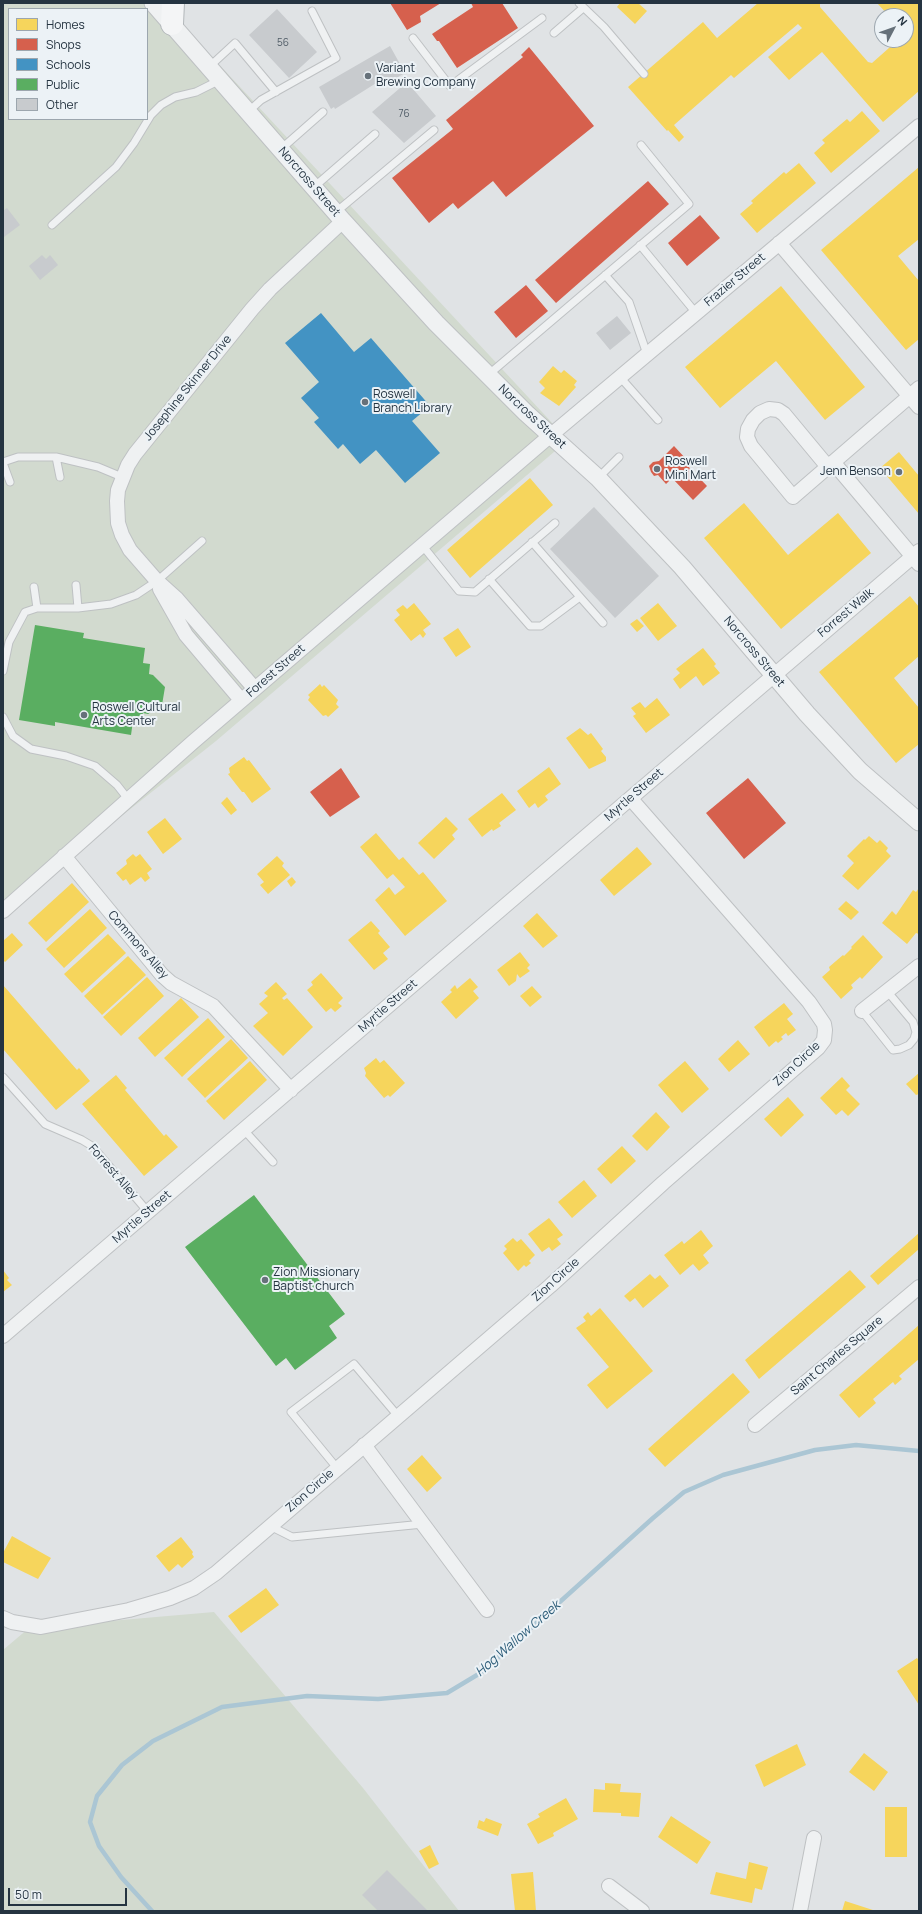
<!DOCTYPE html>
<style>
body{margin:0}
#map{position:relative;width:922px;height:1914px;overflow:hidden;background:#e0e3e5;font-family:Manrope,sans-serif}
canvas{display:block}
.frame{position:absolute;inset:0;border:4px solid #253441;pointer-events:none}
.legend{position:absolute;left:8px;top:8px;width:140px;height:112px;box-sizing:border-box;background:#ecf2f6;border:1px solid #9ca6ae;margin:0;padding:5px 7px;list-style:none;font-size:12px;color:#253441}
.legend li{display:flex;align-items:center;gap:8px;height:20px}
.legend b{width:20px;border:1px solid #9ca6ae}
.north{position:absolute;left:874px;top:8px;width:40px;height:40px;box-sizing:border-box;background:#ecf2f6;border:1px solid #9ca6ae;border-radius:50%;rotate:49deg;font-size:11px;font-weight:700;line-height:16px;text-align:center;color:#253441}
.north::after{content:'';display:block;margin:auto;width:14px;height:18px;background:#66717a;clip-path:polygon(50% 0,100% 100%,50% 72%,0 100%)}
.scale{position:absolute;left:8px;top:1888px;width:119px;height:18px;box-sizing:border-box;border:2px solid #253441;border-top:0;padding-left:5px;font-size:12px;line-height:14px;white-space:nowrap;color:#253441;-webkit-text-stroke:3px #ecf2f6;paint-order:stroke}
</style>
<div id="map">
<canvas width="922" height="1914"></canvas>
<div class="frame"></div>
<ul class="legend">
<li><b style="height:11px;background:#f6d55c"></b>Homes</li>
<li><b style="height:11px;background:#d6604d"></b>Shops</li>
<li><b style="height:11px;background:#4393c3"></b>Schools</li>
<li><b style="height:11px;background:#5aae61"></b>Public</li>
<li><b style="height:11px;background:#c8cbce"></b>Other</li>
</ul>
<div class="north">N</div>
<div class="scale">50 m</div>
</div>
<script>
const ctx = document.querySelector('canvas').getContext('2d');
ctx.lineJoin = 'round';
function fillPath(path, color) {
  ctx.fillStyle = color;
  ctx.fill(path, 'evenodd');
}
function toPath(rows) {
  const path = new Path2D();
  for (const r of rows) {
    path.moveTo(r[0], r[1]);
    for (let i = 2; i < r.length; i += 2) path.lineTo(r[i], r[i + 1]);
  }
  return path;
}
function stroke(path, color, width, dash) {
  ctx.strokeStyle = color;
  ctx.lineWidth = width;
  ctx.lineCap = dash ? 'butt' : 'round';
  ctx.setLineDash(dash || []);
  ctx.stroke(path);
}
function write(font, color, halo, rows, align = 'center') {
  ctx.font = font + ' Manrope,sans-serif';
  ctx.lineWidth = 4;
  ctx.setLineDash([]);
  ctx.textBaseline = 'middle';
  ctx.strokeStyle = halo;
  ctx.fillStyle = color;
  for (const [text, x, y, turn = 0] of rows) {
    ctx.save();
    ctx.translate(x, y);
    ctx.rotate((+turn || 0) * Math.PI / 180);
    ctx.textAlign = isNaN(turn) ? turn : align;
    if (halo) ctx.strokeText(text, 0, 0);
    ctx.fillText(text, 0, 0);
    ctx.restore();
  }
}
fillPath(toPath([
 [3,3,162,3,568,440,216,741,3,910],
 [9,9,147,9,147,119,9,119],
 [214,1612,363,1788,459,1911,3,1911,3,1650,29,1628]
]), '#d2dacf');
fillPath(toPath([
 [620,3,638,3,647,11,635,24,617,7],
 [758,3,820,3,820,7,868,62,872,63,898,40,906,40,906,16,889,16,877,3,919,3,919,91,883,122,822,52,789,80,768,57,802,28,798,24,734,78,731,75,674,125,684,137,679,142,668,130,667,131,628,87,703,22,717,38],
 [862,111,880,131,831,173,814,153,825,143,822,140,847,119,850,122],
 [799,163,816,183,757,233,740,214,753,203,751,201,784,172,786,174],
 [919,167,919,239,898,256,919,281,919,339,906,350,821,250],
 [781,286,865,387,825,420,776,361,720,408,685,367],
 [553,366,561,373,564,370,577,381,574,385,576,387,559,406,540,393,545,388,539,382],
 [899,452,919,476,919,514,880,468],
 [530,478,553,505,470,578,447,550],
 [744,503,788,555,838,513,871,553,781,629,704,538],
 [910,596,919,607,919,656,894,678,919,708,919,744,896,763,819,672],
 [414,603,431,624,423,630,426,634,423,638,420,634,411,641,394,620,400,615,396,610,403,605,407,609],
 [658,603,677,626,658,641,640,618],
 [637,619,644,626,637,632,630,624],
 [458,628,471,647,456,657,443,638],
 [703,648,716,664,714,666,720,673,703,686,696,676,680,689,673,679,680,673,676,669],
 [320,684,322,687,324,685,338,700,336,704,339,707,328,717,326,715,323,716,308,700,310,697,308,695],
 [657,698,670,715,646,733,633,716,636,714,631,708,640,702,645,708],
 [580,728,588,735,591,733,603,749,601,751,606,757,606,761,589,769,566,738],
 [244,757,247,761,249,760,271,789,252,803,244,792,242,792,228,774,230,773,229,768],
 [549,767,561,784,545,796,548,800,538,808,535,803,529,808,517,791],
 [502,793,516,810,499,823,501,826,493,831,492,829,482,837,468,819],
 [227,797,237,810,231,815,221,803],
 [446,817,458,829,452,835,455,839,434,859,418,843],
 [165,818,182,839,163,854,147,832],
 [376,833,399,860,403,857,419,875,423,872,447,901,405,936,375,900,389,887,395,895,405,887,393,874,387,879,360,847],
 [869,836,877,843,880,840,888,848,886,851,891,856,858,890,842,876,854,863,847,856,864,839,865,840],
 [637,847,652,864,614,896,600,880],
 [133,854,136,857,140,854,152,869,147,873,150,878,145,882,141,877,130,885,126,879,123,881,116,873,127,864,126,860],
 [277,856,284,863,282,866,290,875,268,894,260,885,264,882,257,874],
 [292,877,296,882,291,887,287,881],
 [72,883,89,902,46,942,28,923],
 [919,888,919,934,916,933,907,944,882,923,892,911,896,915,913,890,916,892],
 [846,901,859,912,851,920,838,909],
 [90,909,107,928,64,968,46,949],
 [537,913,558,936,543,948,523,926],
 [371,921,380,931,378,933,390,947,383,953,388,959,374,970,348,940],
 [12,933,23,945,5,962,3,960,3,941],
 [108,934,126,953,82,993,64,974],
 [863,935,883,957,862,979,860,977,851,985,853,988,841,999,822,977,830,970,829,967,843,955,844,956,852,948,851,947],
 [520,952,530,965,527,968,530,971,520,978,517,974,516,981,509,986,497,970],
 [128,956,146,975,102,1015,84,996],
 [321,973,343,998,338,1003,342,1006,335,1012,331,1008,326,1012,307,990,313,985,311,982],
 [147,977,164,996,121,1036,103,1017],
 [470,978,478,987,473,991,479,998,456,1019,441,1002,452,992,450,990,455,985,457,989],
 [276,982,287,994,282,998,284,1000,287,998,313,1027,283,1056,253,1026,268,1013,259,1004,268,996,264,993],
 [3,985,77,1070,79,1068,90,1081,56,1110,3,1049],
 [532,986,542,997,530,1007,520,996],
 [181,998,199,1017,155,1057,138,1038],
 [784,1003,793,1014,787,1019,796,1030,788,1036,786,1033,781,1037,783,1039,778,1043,776,1041,769,1047,754,1027],
 [208,1018,225,1037,182,1077,164,1058],
 [231,1039,248,1058,205,1098,187,1079],
 [738,1040,750,1054,729,1072,718,1059],
 [376,1058,380,1063,384,1060,405,1083,390,1097,388,1095,384,1098,365,1076,366,1073,364,1068],
 [250,1061,267,1080,224,1120,206,1101],
 [685,1061,709,1089,682,1113,658,1085],
 [919,1073,919,1094,916,1095,906,1084],
 [116,1075,127,1088,125,1090,164,1136,166,1134,178,1147,144,1176,82,1104],
 [842,1077,850,1086,846,1090,860,1104,848,1116,842,1110,836,1115,820,1098],
 [788,1097,804,1115,781,1137,764,1119],
 [656,1112,670,1127,647,1151,632,1136],
 [622,1146,636,1161,611,1184,597,1169],
 [584,1180,597,1196,572,1218,558,1202],
 [549,1218,563,1235,557,1239,561,1244,552,1251,549,1247,542,1252,528,1234],
 [701,1230,713,1246,703,1255,709,1263,699,1271,693,1264,680,1275,664,1255,682,1241,684,1244],
 [919,1233,919,1249,878,1285,870,1276],
 [513,1238,517,1242,521,1239,535,1255,529,1261,531,1263,526,1267,524,1265,518,1271,503,1253,507,1249,504,1246],
 [3,1270,9,1278,7,1280,12,1285,3,1292],
 [850,1270,866,1287,759,1379,745,1360],
 [650,1274,655,1279,660,1275,669,1286,643,1308,635,1298,630,1302,624,1296],
 [600,1308,653,1371,607,1409,587,1385,609,1367,576,1328,586,1321,583,1317,588,1312,591,1316],
 [919,1325,919,1359,899,1376,902,1379,895,1385,893,1382,873,1399,876,1403,859,1418,839,1395],
 [733,1373,750,1392,665,1467,648,1449],
 [422,1455,442,1478,427,1492,407,1469],
 [12,1536,51,1558,38,1579,3,1562,3,1553],
 [181,1537,193,1552,192,1554,194,1557,182,1568,178,1564,169,1572,156,1556],
 [266,1588,279,1605,241,1633,228,1616],
 [917,1658,919,1661,919,1705,897,1671],
 [797,1744,806,1765,764,1787,755,1765],
 [864,1753,888,1772,874,1791,849,1772],
 [605,1783,621,1784,620,1792,641,1793,639,1817,621,1816,621,1813,593,1812,594,1789,605,1790],
 [566,1798,578,1819,553,1833,554,1836,538,1844,527,1824,540,1817,538,1814],
 [885,1807,907,1807,907,1857,885,1857],
 [671,1816,711,1842,697,1864,658,1837],
 [486,1818,502,1824,498,1836,477,1828,479,1820,484,1822],
 [430,1845,439,1864,429,1869,419,1851],
 [749,1862,768,1867,762,1890,755,1888,752,1903,710,1894,716,1872,746,1879],
 [533,1872,536,1911,515,1911,511,1874],
 [845,1901,876,1911,842,1911]
]), '#f6d55c');
fillPath(toPath([
 [390,3,441,3,420,16,421,22,407,30],
 [471,3,502,3,518,28,457,68,439,41,437,41,432,34,473,7],
 [529,47,594,126,506,197,493,181,458,209,453,203,429,223,392,178,453,129,446,120,523,57,521,55],
 [648,181,669,204,556,303,535,280],
 [700,215,720,238,687,266,668,243],
 [526,285,548,311,516,338,494,312],
 [674,446,687,460,685,463,707,486,693,500,672,478,666,484,658,475,654,476,651,472,649,466,653,462,659,461],
 [341,768,360,797,330,817,310,792],
 [748,778,786,823,744,859,706,813]
]), '#d6604d');
fillPath(toPath([
 [321,313,354,352,371,338,430,406,412,421,440,453,405,483,376,450,360,464,343,444,338,449,314,422,319,418,301,398,319,382,285,343]
]), '#4393c3');
fillPath(toPath([
 [35,625,84,633,83,638,145,648,143,663,150,664,149,674,153,675,165,687,162,705,148,714,143,713,140,722,133,721,131,735,55,722,55,726,19,720],
 [254,1195,345,1314,329,1326,337,1338,295,1370,286,1358,276,1366,185,1247]
]), '#5aae61');
stroke(toPath([
 [152,1911,121,1877,99,1846,90,1822,97,1796,122,1765,153,1741,222,1707,307,1696,378,1699,447,1693,482,1672,653,1518,684,1492,723,1475,815,1450,856,1445,919,1451]
]), '#abc6d4', 4.5);
fillPath(toPath([
 [277,9,317,52,289,78,249,35],
 [390,46,405,73,384,85,381,80,335,109,334,107,331,109,319,87],
 [407,82,436,116,404,143,372,112],
 [7,208,20,225,4,237,3,235,3,211],
 [42,255,46,259,50,255,58,265,40,280,29,266],
 [617,316,631,333,610,350,596,333],
 [594,507,659,576,615,618,550,549],
 [387,1870,428,1911,378,1911,362,1895]
]), '#c8cbce');
const service = toPath([
 [579,3,604,27,644,74],
 [554,33,583,8],
 [413,38,450,86,542,18],
 [209,67,235,43,276,92],
 [248,112,261,100,336,58,312,11],
 [281,149,323,112],
 [314,187,375,134],
 [336,212,434,130],
 [52,225,116,167,134,143,151,115,161,105,175,97,196,92,220,80],
 [640,245,696,313],
 [605,275,629,302,647,354],
 [488,375,689,204,641,145],
 [620,377,658,420],
 [56,457,60,477],
 [3,462,18,457,56,457,98,467,122,477],
 [3,463,10,482],
 [598,478,619,457],
 [422,545,459,591,475,592,555,523],
 [489,579,530,626,541,626,580,597,532,542],
 [76,585,78,608],
 [34,587,37,608],
 [580,597,603,623],
 [3,671,9,642,25,612,37,608,78,608,111,604,136,595,157,581,202,541],
 [3,717,13,736,31,749,66,756,95,766,117,785,128,799],
 [862,1011,893,1050,900,1049,909,1045,914,1039,916,1032,913,1022,887,991],
 [3,1077,45,1124,82,1140,92,1146,148,1212],
 [244,1130,273,1162],
 [337,1468,291,1412,354,1364,398,1416],
 [270,1526,292,1537,423,1524]
]);
const minor = toPath([
 [779,243,919,407],
 [833,462,919,564],
 [828,467,784,414,778,410,769,409,760,413,753,420,748,429,747,437,751,446,793,497,919,388],
 [160,589,186,635,241,700],
 [255,689,177,599,157,581,130,550,122,535,118,523,117,501,118,490,128,465,135,454,252,309,270,289,343,221],
 [64,856,162,975,171,983,213,1006,291,1090],
 [3,911,193,742,551,435,919,126],
 [862,1011,919,966],
 [3,1336,919,551],
 [755,1425,919,1287],
 [364,1445,487,1610],
 [3,1618,12,1622,41,1627,129,1610,170,1598,194,1588,216,1573,550,1286,663,1183,818,1048,824,1040,825,1030,824,1024,809,1002,631,799],
 [609,1886,642,1911],
 [800,1911,814,1838]
]);
const tertiary = toPath([
 [153,3,343,221,436,323,526,413,598,478,682,567,807,714,860,771,919,822]
]);
const trunk = toPath([
 [172,24,173,3]
]);
stroke(service, '#bec1c3', 9);
stroke(minor, '#bec1c3', 16);
stroke(tertiary, '#bec1c3', 19);
stroke(trunk, '#b2b7ba', 24);
stroke(service, '#eff1f2', 7);
stroke(minor, '#eff1f2', 14);
stroke(tertiary, '#eff1f2', 17);
stroke(trunk, '#f4f5f6', 22);
for (const [x, y, r, color] of [
 [368,76,4,"#66717a"],
 [365,402,4,"#66717a"],
 [657,469,4,"#66717a"],
 [899,472,4,"#66717a"],
 [84,715,4,"#66717a"],
 [265,1280,4,"#66717a"]
]) {
  const dot = new Path2D();
  dot.arc(x, y, r, 0, 2 * Math.PI);
  ctx.fillStyle = color;
  ctx.fill(dot);
  stroke(dot, '#ecf2f6', 1.5);
}
write('10px', '#4e5a65', null, [
 ["56",283,43],
 ["76",404,114]
]);
write('12px', '#253441', '#ecf2f6', [
 ["Variant",376,69],
 ["Brewing Company",376,83],
 ["Roswell",373,395],
 ["Branch Library",373,409],
 ["Roswell",665,462],
 ["Mini Mart",665,476],
 ["Jenn Benson",891,472,"right"],
 ["Roswell Cultural",92,708],
 ["Arts Center",92,722],
 ["Zion Missionary",273,1273],
 ["Baptist church",273,1287]
], 'left');
write('12px', '#253441', '#ecf2f6', [
 ["Norcross Street",309,182,49],
 ["Frazier Street",735,280,-40],
 ["Josephine Skinner Drive",188,388,-51],
 ["Norcross Street",532,417,43],
 ["Forrest Walk",846,613,-40],
 ["Norcross Street",754,652,50],
 ["Forest Street",276,671,-41],
 ["Myrtle Street",634,795,-41],
 ["Commons Alley",138,945,49],
 ["Myrtle Street",388,1006,-41],
 ["Zion Circle",797,1064,-43],
 ["Forrest Alley",113,1172,49],
 ["Myrtle Street",142,1217,-41],
 ["Zion Circle",556,1280,-42],
 ["Saint Charles Square",837,1356,-40],
 ["Zion Circle",310,1491,-41]
]);
write('italic 13px', '#2b5c78', '#ecf2f6', [
 ["Hog Wallow Creek",518,1639,-41]
]);
</script>
